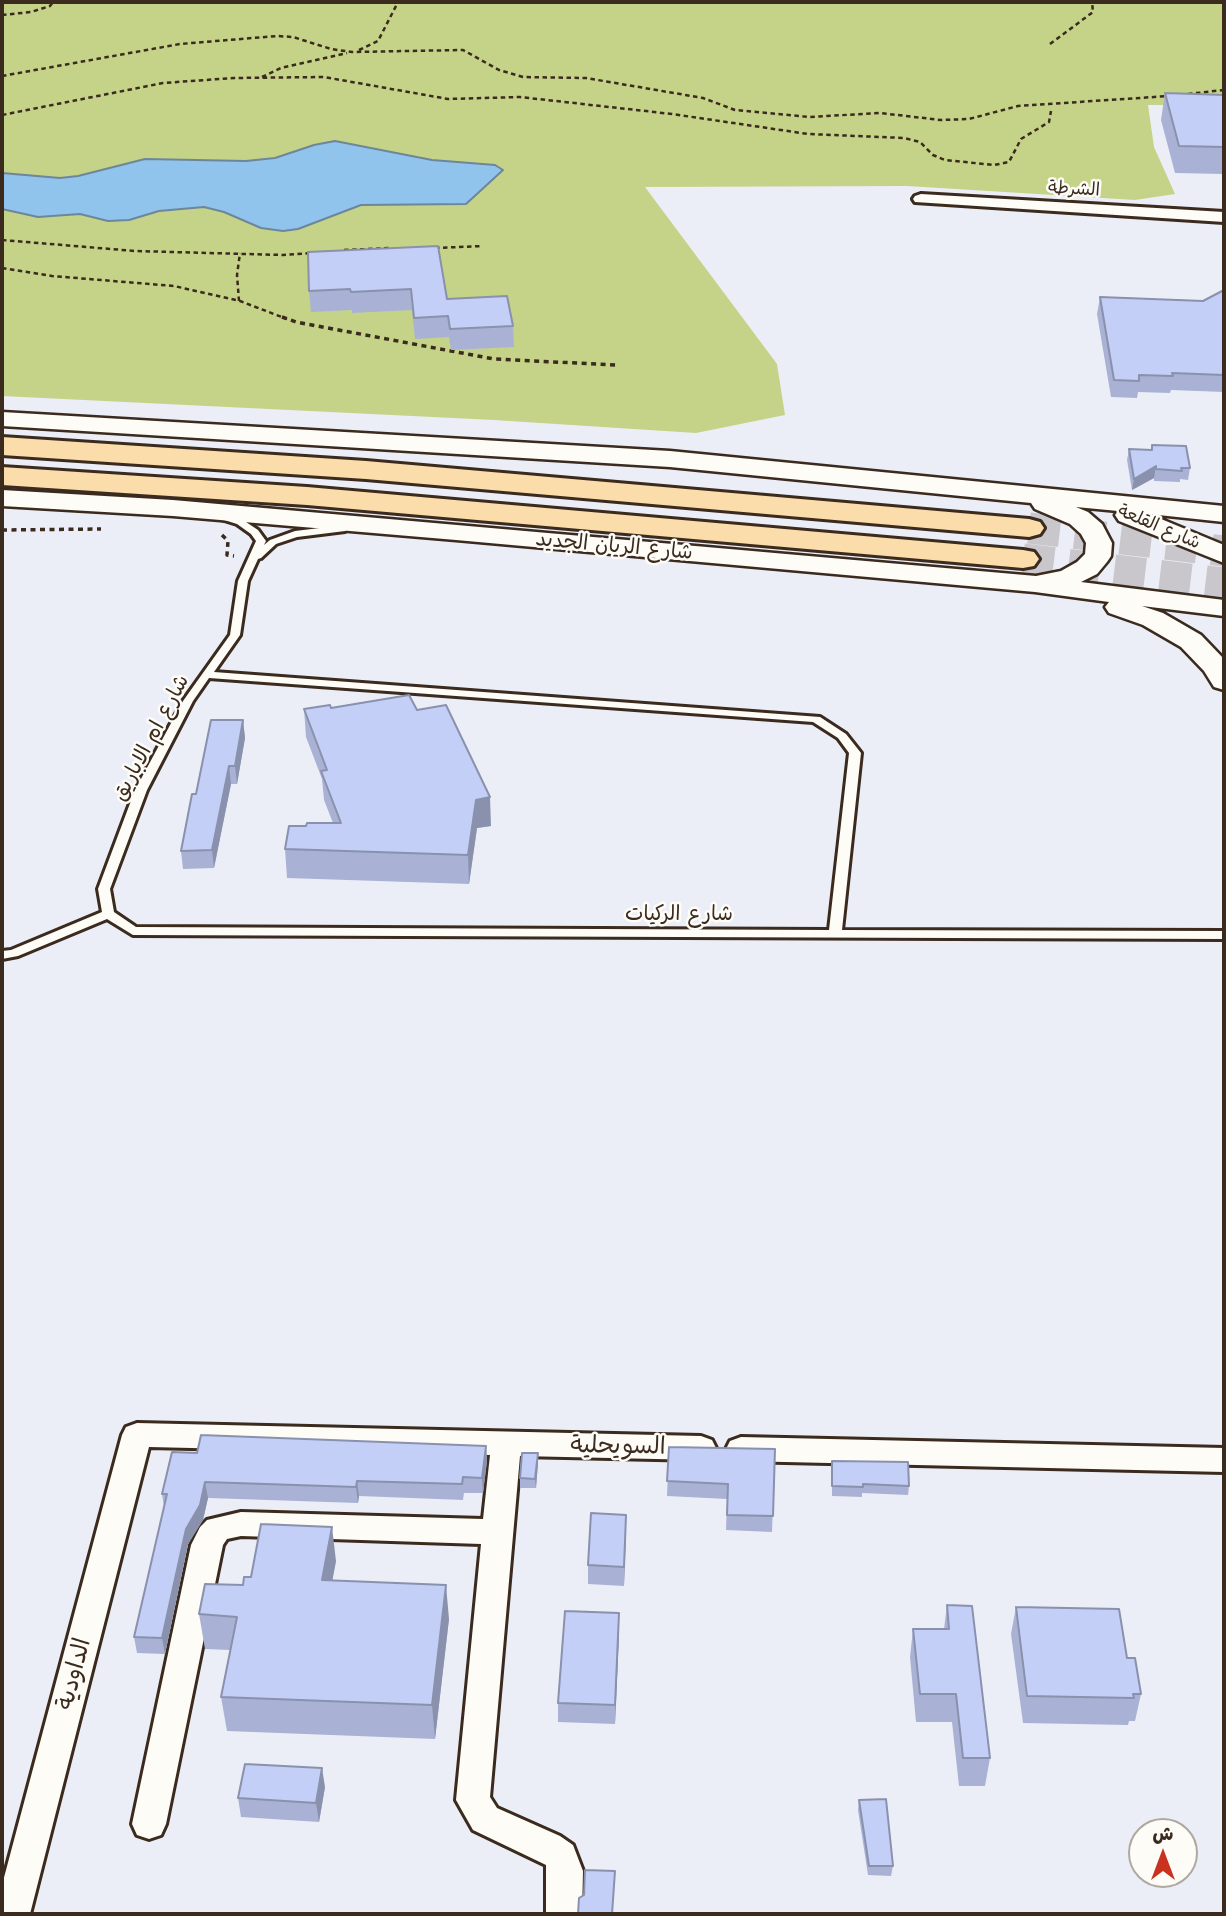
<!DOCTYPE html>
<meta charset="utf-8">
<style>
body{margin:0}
#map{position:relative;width:1226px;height:1916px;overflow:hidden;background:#eceef7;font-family:"Comic Neue","Playpen Sans Arabic",sans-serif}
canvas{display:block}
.frame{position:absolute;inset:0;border:4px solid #3b2a1e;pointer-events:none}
.north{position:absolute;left:1128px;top:1818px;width:70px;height:70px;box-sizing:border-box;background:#fdfcf7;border:2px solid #afa8a0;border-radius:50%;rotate:0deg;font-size:19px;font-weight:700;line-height:28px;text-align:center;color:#3b2a1e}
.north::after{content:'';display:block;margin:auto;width:24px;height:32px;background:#c8321e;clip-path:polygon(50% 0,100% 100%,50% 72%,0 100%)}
</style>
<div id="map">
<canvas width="1226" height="1916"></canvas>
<div class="frame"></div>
<div class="north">ش</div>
</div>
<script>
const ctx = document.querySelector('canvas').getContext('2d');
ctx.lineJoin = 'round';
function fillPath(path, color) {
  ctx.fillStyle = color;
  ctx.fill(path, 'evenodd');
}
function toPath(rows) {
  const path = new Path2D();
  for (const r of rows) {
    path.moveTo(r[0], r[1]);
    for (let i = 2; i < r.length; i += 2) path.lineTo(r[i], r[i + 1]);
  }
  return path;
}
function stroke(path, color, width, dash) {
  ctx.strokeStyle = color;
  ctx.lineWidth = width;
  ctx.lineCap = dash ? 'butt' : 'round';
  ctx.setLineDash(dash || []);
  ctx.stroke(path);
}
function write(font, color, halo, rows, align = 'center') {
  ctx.font = font + ' "Comic Neue","Playpen Sans Arabic",sans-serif';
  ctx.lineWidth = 5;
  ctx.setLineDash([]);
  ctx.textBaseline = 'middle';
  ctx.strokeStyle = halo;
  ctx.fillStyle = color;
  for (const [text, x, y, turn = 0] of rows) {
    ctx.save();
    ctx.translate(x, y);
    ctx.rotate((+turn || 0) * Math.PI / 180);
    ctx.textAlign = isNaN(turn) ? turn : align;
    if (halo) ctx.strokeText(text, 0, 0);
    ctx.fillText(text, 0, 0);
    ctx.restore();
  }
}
fillPath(toPath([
 [2,2,1224,2,1224,105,1148,105,1154,147,1175,194,1135,200,907,186,645,187,777,364,785,415,696,433,494,420,2,396]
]), '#c4d387');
const water = toPath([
 [335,141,432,160,495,165,503,170,466,204,361,205,298,229,283,231,261,228,224,212,204,207,159,211,129,220,108,221,80,214,38,217,2,209,2,173,60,178,78,176,145,159,246,161,275,158,314,145,335,141]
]);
fillPath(water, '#90c4ed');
stroke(water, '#6e869a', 2);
stroke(toPath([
 [1029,528,1224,551],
 [1023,559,1224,583]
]), '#c9c7cc', 31, [31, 15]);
const service = toPath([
 [224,514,243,520,258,530,266,541,264,545,270,540,295,531,345,525,350,528,345,531,297,537,276,544,261,558,258,559,248,581,240,635,214,672,820,717,846,734,861,753,842,930,1224,931,1224,939,133,935,107,919,18,956,2,959,2,951,11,950,102,912,98,889,135,790,183,701,230,635,238,581,256,541,251,534,237,524,221,519,219,517,224,514],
 [209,678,813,722,838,738,849,753,829,930,136,927,114,912,110,889,147,790,193,701,209,678]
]);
const minor = toPath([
 [921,194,1224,212,1224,222,915,202,913,199,915,196,921,194],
 [137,1423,701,1436,712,1440,716,1448,712,1456,701,1460,520,1456,490,1797,497,1808,560,1836,573,1845,583,1871,582,1914,546,1914,546,1865,473,1830,456,1800,481,1544,241,1536,227,1539,223,1545,166,1824,161,1835,149,1839,137,1835,132,1824,191,1545,200,1527,207,1520,241,1512,483,1519,490,1455,149,1447,30,1914,2,1914,2,1885,122,1435,126,1427,137,1423],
 [741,1437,1224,1448,1224,1472,741,1461,730,1457,726,1449,730,1441,741,1437]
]);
const secondary = toPath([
 [2,412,670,451,1224,506,1224,522,1149,514,1224,545,1224,563,1119,521,1115,515,1118,511,1076,507,1088,512,1102,524,1112,543,1111,556,1107,562,1097,574,1081,582,1224,600,1224,616,1142,606,1163,613,1201,635,1224,659,1224,690,1214,687,1204,671,1181,647,1143,625,1109,613,1105,607,1109,602,1035,592,456,540,173,516,2,506,2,490,173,500,1036,576,1061,571,1077,562,1085,554,1086,543,1081,534,1070,524,1035,509,1031,503,670,467,2,426,2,412]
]);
const trunk = toPath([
 [2,437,366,461,1029,519,1040,522,1044,528,1040,534,1029,537,366,479,2,455,2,437],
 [2,467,307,487,1023,550,1034,552,1039,559,1034,566,1023,568,307,505,2,485,2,467]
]);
stroke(service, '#3b2a1e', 6);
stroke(minor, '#3b2a1e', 6);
stroke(secondary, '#3b2a1e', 5);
stroke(trunk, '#3b2a1e', 6);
stroke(toPath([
 [2,15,31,12,50,6,53,2],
 [1050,44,1093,12,1092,2],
 [359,50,378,41,397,4,395,2],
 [2,76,180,44,277,36,293,37,331,49,352,52,463,50,499,70,523,77,586,78,703,98,735,110,809,117,880,113,941,120,969,119,1018,106,1169,96],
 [262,77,281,68,347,53],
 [1188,94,1224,90],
 [2,115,163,83,234,78,324,77,448,99,520,97,672,114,808,134,904,138,920,142,933,155,945,160,994,165,1009,162,1021,139,1049,122,1051,111],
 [2,240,135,251,283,255,311,253],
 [435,248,483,246],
 [344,250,391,248],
 [2,268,52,276,174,286,240,301,287,319],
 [239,301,237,275,240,253]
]), '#3b2a1e', 2.5, [4.5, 3.5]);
stroke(toPath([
 [282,317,296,322,494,359,616,365],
 [2,530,101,529],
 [222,535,228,541,227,555,234,556]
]), '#3b2a1e', 3.5, [5, 4.5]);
fillPath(service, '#fdfcf7');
fillPath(minor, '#fdfcf7');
fillPath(secondary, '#fdfcf7');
fillPath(trunk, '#faddab');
fillPath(toPath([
 [1165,93,1224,95,1224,174,1175,173,1161,120],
 [308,252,447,299,513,326,514,347,451,350,449,337,415,339,412,310,352,313,352,310,311,312,309,291],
 [1224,290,1224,392,1171,390,1170,393,1138,392,1137,398,1111,397,1097,314,1100,297,1203,301],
 [1152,445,1190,468,1188,480,1180,479,1180,482,1154,481,1154,478,1132,490,1127,460,1129,449,1151,450],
 [331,708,417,710,491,826,477,828,469,884,287,878,285,849,306,826,333,823,324,800,322,779,306,737,304,709],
 [243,720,245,738,237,784,231,784,214,868,183,869,181,851,196,794],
 [486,1446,487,1461,483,1493,464,1493,463,1500,359,1496,358,1503,208,1498,203,1520,188,1544,165,1654,137,1653,134,1637,164,1507,162,1494,197,1453],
 [669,1447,775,1449,772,1532,726,1530,727,1499,667,1496],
 [832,1461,909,1486,908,1495,862,1493,862,1497,832,1496],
 [538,1463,536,1488,520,1488,520,1478],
 [626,1515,624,1586,588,1584,588,1565],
 [336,1561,332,1580,449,1619,435,1739,227,1731,221,1697,230,1650,205,1649,199,1614,243,1585,251,1577],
 [947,1605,990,1758,985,1786,959,1786,952,1722,916,1722,910,1657,913,1629,944,1629],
 [1016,1607,1127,1658,1141,1694,1135,1721,1129,1721,1128,1725,1023,1723,1011,1634],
 [619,1633,615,1724,558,1722,558,1703],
 [325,1787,319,1822,241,1817,238,1798],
 [859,1800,893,1866,891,1876,868,1875,858,1810]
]), '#a9b2d4');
fillPath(toPath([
 [1156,466,1154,478,1132,490,1134,479],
 [243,720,245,738,237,784,235,766],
 [229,766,231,784,214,868,212,850],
 [490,797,491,826,477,828,469,884,468,855,476,800],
 [486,1446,487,1461,483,1493,482,1478],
 [538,1453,538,1463,536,1488,535,1479],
 [357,1481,359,1496,358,1503,356,1487],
 [205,1482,208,1498,203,1520,188,1544,165,1654,162,1638,186,1529],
 [626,1515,626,1534,624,1586,624,1567],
 [332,1527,336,1561,326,1615,322,1580],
 [446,1585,449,1619,435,1739,432,1705],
 [619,1613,619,1633,615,1724,615,1705],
 [322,1768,325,1787,319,1822,316,1803]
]), '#8991ad');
const building = toPath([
 [1165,93,1224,95,1224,147,1179,146,1165,93],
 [438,246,447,299,507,296,513,326,450,329,448,316,414,318,411,289,351,292,350,289,309,291,308,252,438,246],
 [1224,290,1224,375,1172,373,1173,376,1139,375,1139,381,1114,380,1100,297,1203,301,1224,290],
 [1152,445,1186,446,1190,468,1181,468,1182,471,1156,469,1156,466,1134,479,1129,449,1152,450,1152,445],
 [409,695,417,710,446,705,490,797,476,800,468,855,285,849,289,826,306,826,307,823,341,823,321,771,327,770,304,709,330,705,331,708,409,695],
 [211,720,243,720,235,766,229,766,212,850,181,851,192,794,196,794,211,720],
 [201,1435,486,1446,482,1478,463,1477,462,1484,357,1481,356,1487,205,1482,200,1505,186,1529,162,1638,134,1637,167,1494,162,1494,172,1452,197,1453,201,1435],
 [669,1447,775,1449,773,1516,727,1515,728,1484,667,1481,669,1447],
 [522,1453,538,1453,535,1479,520,1478,522,1453],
 [832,1461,908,1462,909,1486,863,1484,863,1487,832,1486,832,1461],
 [591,1513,626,1515,624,1567,588,1565,591,1513],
 [261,1524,332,1527,322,1580,446,1585,432,1705,221,1697,237,1617,199,1614,205,1584,243,1585,244,1577,251,1577,261,1524],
 [947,1605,972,1606,990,1758,963,1758,956,1694,920,1694,913,1629,949,1629,947,1605],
 [1016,1607,1119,1609,1127,1658,1135,1658,1141,1694,1133,1694,1134,1698,1027,1696,1016,1607],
 [565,1611,619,1613,615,1705,558,1703,565,1611],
 [245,1764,322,1768,316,1803,238,1798,245,1764],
 [886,1799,893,1866,869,1866,859,1800,886,1799],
 [585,1870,615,1871,612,1914,578,1914,579,1898,584,1895,585,1870]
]);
fillPath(building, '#c4cff7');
stroke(building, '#8991ad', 2);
write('18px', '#3b2a1e', '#fdfcf7', [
 ["الشرطة",1074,189,3],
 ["شارع القلعة",1159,527,23]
]);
write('21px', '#3b2a1e', '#fdfcf7', [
 ["شارع الريان الجديد",614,546,5],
 ["شارع ام الاباريق",151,738,-62],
 ["شارع الركيات",679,914]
]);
write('24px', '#3b2a1e', '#fdfcf7', [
 ["السويحلية",618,1446,1],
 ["الداودية",74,1674,-75]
]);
</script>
